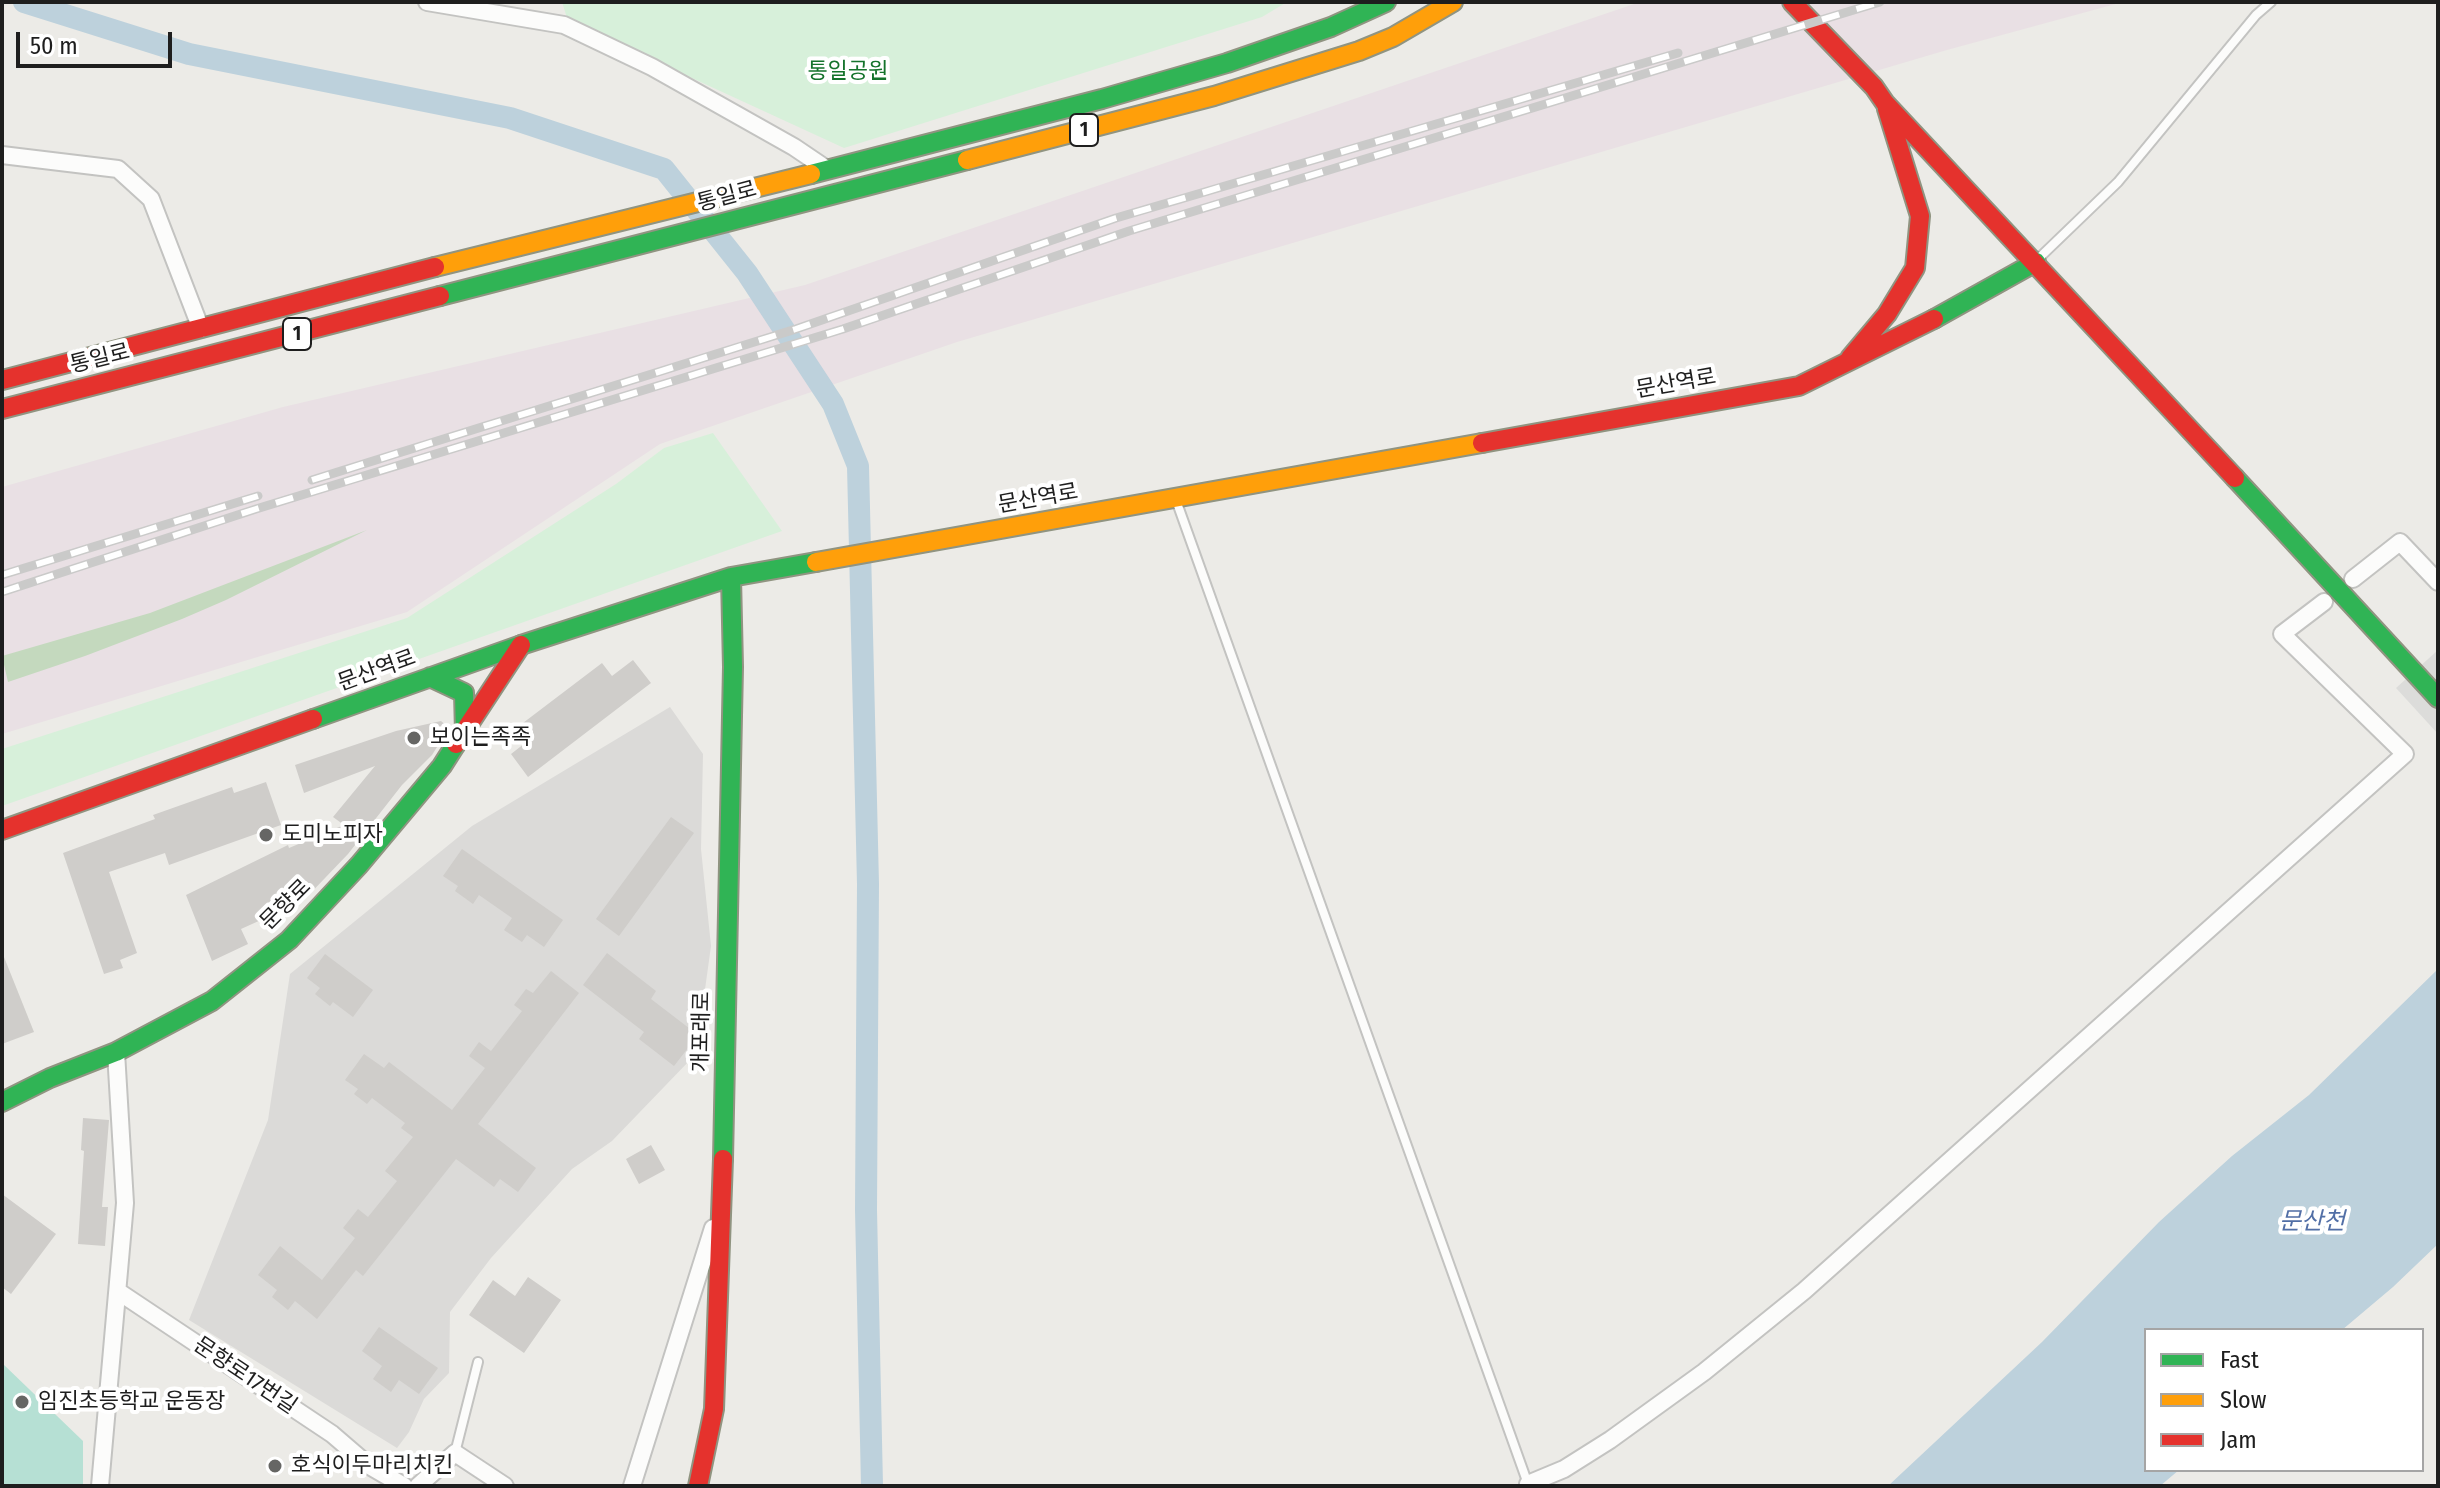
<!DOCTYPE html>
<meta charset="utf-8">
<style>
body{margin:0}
#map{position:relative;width:2440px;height:1488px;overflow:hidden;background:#ecebe7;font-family:"Fira Sans Condensed",sans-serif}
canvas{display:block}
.frame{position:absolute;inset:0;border:4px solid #1e1e1e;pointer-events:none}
.legend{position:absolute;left:2144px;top:1328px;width:280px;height:144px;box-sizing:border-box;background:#fff;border:2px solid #a5a5a5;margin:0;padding:10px 14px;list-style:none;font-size:24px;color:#1e1e1e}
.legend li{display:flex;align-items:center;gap:16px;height:40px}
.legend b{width:40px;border:2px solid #a5a5a5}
.scale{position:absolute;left:16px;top:32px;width:156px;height:36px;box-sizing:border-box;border:4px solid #1e1e1e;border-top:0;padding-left:10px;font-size:24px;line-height:28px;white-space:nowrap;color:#1e1e1e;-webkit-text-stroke:6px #fff;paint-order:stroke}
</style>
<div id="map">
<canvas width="2440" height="1488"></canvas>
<div class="frame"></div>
<ul class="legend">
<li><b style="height:10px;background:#30b455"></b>Fast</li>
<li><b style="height:10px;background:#ff9f0a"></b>Slow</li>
<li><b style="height:10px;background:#e5322d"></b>Jam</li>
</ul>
<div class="scale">50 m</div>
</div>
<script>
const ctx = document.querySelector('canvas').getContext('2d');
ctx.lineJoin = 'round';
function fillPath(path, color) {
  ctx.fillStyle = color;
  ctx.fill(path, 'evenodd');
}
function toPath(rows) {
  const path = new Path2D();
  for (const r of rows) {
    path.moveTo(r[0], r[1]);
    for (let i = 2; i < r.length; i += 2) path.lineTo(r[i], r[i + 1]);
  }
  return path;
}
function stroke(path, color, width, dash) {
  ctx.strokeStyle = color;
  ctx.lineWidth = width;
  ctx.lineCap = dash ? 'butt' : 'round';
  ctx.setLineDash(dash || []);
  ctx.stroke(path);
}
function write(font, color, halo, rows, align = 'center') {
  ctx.font = font + ' "Fira Sans Condensed","Noto Sans KR",sans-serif';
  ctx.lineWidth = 8;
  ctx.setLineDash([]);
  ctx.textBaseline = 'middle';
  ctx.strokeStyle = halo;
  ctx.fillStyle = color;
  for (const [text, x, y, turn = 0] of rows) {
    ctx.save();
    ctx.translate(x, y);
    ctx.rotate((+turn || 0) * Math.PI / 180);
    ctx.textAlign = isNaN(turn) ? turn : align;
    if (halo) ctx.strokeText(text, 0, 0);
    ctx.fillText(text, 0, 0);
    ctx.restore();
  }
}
fillPath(toPath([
 [670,707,703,754,701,849,711,946,697,1047,691,1059,612,1141,572,1169,491,1258,450,1312,449,1373,424,1399,409,1432,397,1448,189,1320,268,1120,290,974,472,826]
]), '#dbdad8');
fillPath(toPath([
 [1640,2,2123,2,1947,50,957,342,660,444,407,612,2,734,2,487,283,407,805,285]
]), '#e9e0e4');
fillPath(toPath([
 [367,530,226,600,182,619,85,656,8,682,2,656,150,613]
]), '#c4d9be');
fillPath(toPath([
 [562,2,1287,2,1262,17,844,148,568,21],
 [713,433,782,531,2,806,2,749,407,618,616,484,664,448]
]), '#d7f0da');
fillPath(toPath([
 [2,1363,83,1441,83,1486,2,1486]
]), '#b6e0d4');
fillPath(toPath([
 [2438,969,2438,1244,2393,1287,2342,1330,2146,1330,2146,1470,2179,1470,2160,1486,1888,1486,2042,1342,2159,1222,2232,1156,2309,1095]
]), '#bdd1dc');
fillPath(toPath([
 [2438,650,2438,734,2396,688]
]), '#dcdcda');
stroke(toPath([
 [24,2,189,54,510,118,664,169,747,273,833,404,858,466,868,884,866,1210,872,1486]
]), '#bdd1dc', 22);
fillPath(toPath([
 [633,660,651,683,528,777,511,754,529,740,519,726,602,663,612,676],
 [441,721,449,728,432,755,402,785,348,854,303,901,241,929,248,944,212,961,186,895,288,845,289,848,344,825,333,817,375,766,304,793,295,765,396,731],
 [266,782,281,825,169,865,165,853,109,872,137,953,120,960,123,968,104,974,63,853,155,819,153,815,232,787,234,793],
 [671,817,694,833,619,936,596,919],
 [462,849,563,920,544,947,527,935,522,942,504,930,512,918,479,895,473,904,455,891,458,886,443,876],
 [2,952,34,1032,2,1044],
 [607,953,656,991,651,999,698,1035,674,1066,639,1039,644,1032,583,985],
 [325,954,373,990,353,1017,333,1002,330,1006,315,994,320,988,307,978],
 [551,971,579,993,478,1124,536,1168,518,1192,500,1179,494,1187,456,1159,363,1276,356,1270,317,1319,295,1301,288,1310,272,1297,277,1290,258,1275,280,1246,322,1280,355,1238,343,1228,358,1209,368,1217,397,1181,385,1171,413,1137,401,1128,405,1123,372,1098,367,1104,354,1094,358,1089,345,1080,364,1054,384,1068,389,1062,452,1110,485,1068,469,1056,479,1042,491,1051,522,1011,514,1005,526,989,533,993],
 [83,1118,109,1120,102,1207,108,1207,105,1246,78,1244,84,1151,81,1150],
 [651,1145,665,1170,639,1184,626,1159],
 [2,1194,56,1234,11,1294,2,1287],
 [528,1277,561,1300,524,1353,469,1315,493,1280,515,1296],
 [379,1327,438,1368,419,1394,399,1380,391,1392,373,1379,382,1366,362,1351]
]), '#cfcdca');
const lane = toPath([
 [2038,259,2118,182,2256,15,2271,2],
 [1176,500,1528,1484],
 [455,1453,478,1362]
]);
const street = toPath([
 [427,2,564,25,652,67,794,147,828,170],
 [2,155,118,169,151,199,201,329],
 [2353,579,2400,542,2438,582],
 [119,1292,332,1434,368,1465,404,1486],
 [1528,1484,1564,1469,1610,1440,1704,1372,1804,1291,2405,754,2282,634,2324,602],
 [100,1486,125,1203,116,1052],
 [418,1486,455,1453,505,1486],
 [632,1486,713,1228]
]);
const fast = toPath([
 [811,174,1102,99,1227,63,1331,27,1386,2],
 [440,296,967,160],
 [1934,319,2036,262],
 [2235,478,2438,698],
 [430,677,464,693,465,732],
 [313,719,521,645,731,577,816,562],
 [2,1102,50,1078,116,1052,212,1001,289,940,359,865,442,766,456,744],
 [723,1159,733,667,731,577]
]);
const slow = toPath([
 [967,160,1214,96,1359,51,1393,37,1453,2],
 [435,267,811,174],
 [816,562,1482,443]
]);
const jam = toPath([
 [1792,2,1874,87,1885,103,2235,478],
 [1850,358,1887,314,1915,268,1920,216,1887,109],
 [2,380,435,267],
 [2,409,440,296],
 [1482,443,1799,386,1934,319],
 [456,744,521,645],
 [2,830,313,719],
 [698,1486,714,1409,723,1159]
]);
stroke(lane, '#c3c3c1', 12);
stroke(street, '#c3c3c1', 20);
stroke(fast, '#909481', 22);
stroke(slow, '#909481', 22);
stroke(jam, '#909481', 22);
stroke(lane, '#fcfcfb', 8);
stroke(street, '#fcfcfb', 16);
stroke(fast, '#30b455', 18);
stroke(slow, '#ff9f0a', 18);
stroke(jam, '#e5322d', 18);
const rail = toPath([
 [312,480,796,329,1116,218,1678,53],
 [2,575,258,496],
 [2,592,256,509,843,329,1129,231,1880,2]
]);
stroke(rail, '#cacac9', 9);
stroke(rail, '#fff', 6, [18]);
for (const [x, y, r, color] of [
 [414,738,8,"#666664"],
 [266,835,8,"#666664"],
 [22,1402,8,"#666664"],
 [275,1466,8,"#666664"]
]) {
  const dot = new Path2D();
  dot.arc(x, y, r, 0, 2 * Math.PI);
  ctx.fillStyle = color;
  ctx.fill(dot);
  stroke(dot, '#fff', 3);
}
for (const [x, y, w] of [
 [1084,130,28],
 [297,334,28]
]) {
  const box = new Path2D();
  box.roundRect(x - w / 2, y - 16, w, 32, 6);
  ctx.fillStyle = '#fff';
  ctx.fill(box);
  stroke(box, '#1e1e1e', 2);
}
write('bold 20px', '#1e1e1e', null, [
 ["1",1084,130],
 ["1",297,334]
]);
write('22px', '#15732c', '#fff', [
 ["통일공원",848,72]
]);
write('22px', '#1e1e1e', '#fff', [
 ["통일로",727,197,-15],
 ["통일로",100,359,-14],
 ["문산역로",1676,384,-10],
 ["문산역로",1038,499,-10],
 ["문산역로",377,671,-20],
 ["문향로",286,905,-45],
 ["개포래로",702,1032,-89],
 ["문향로17번길",245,1376,34]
]);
write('22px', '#1e1e1e', '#fff', [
 ["보이는족족",430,738],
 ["도미노피자",282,835],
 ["임진초등학교 운동장",38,1402],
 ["호식이두마리치킨",291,1466]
], 'left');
write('italic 24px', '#526fa6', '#fff', [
 ["문산천",2312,1222]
]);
</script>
